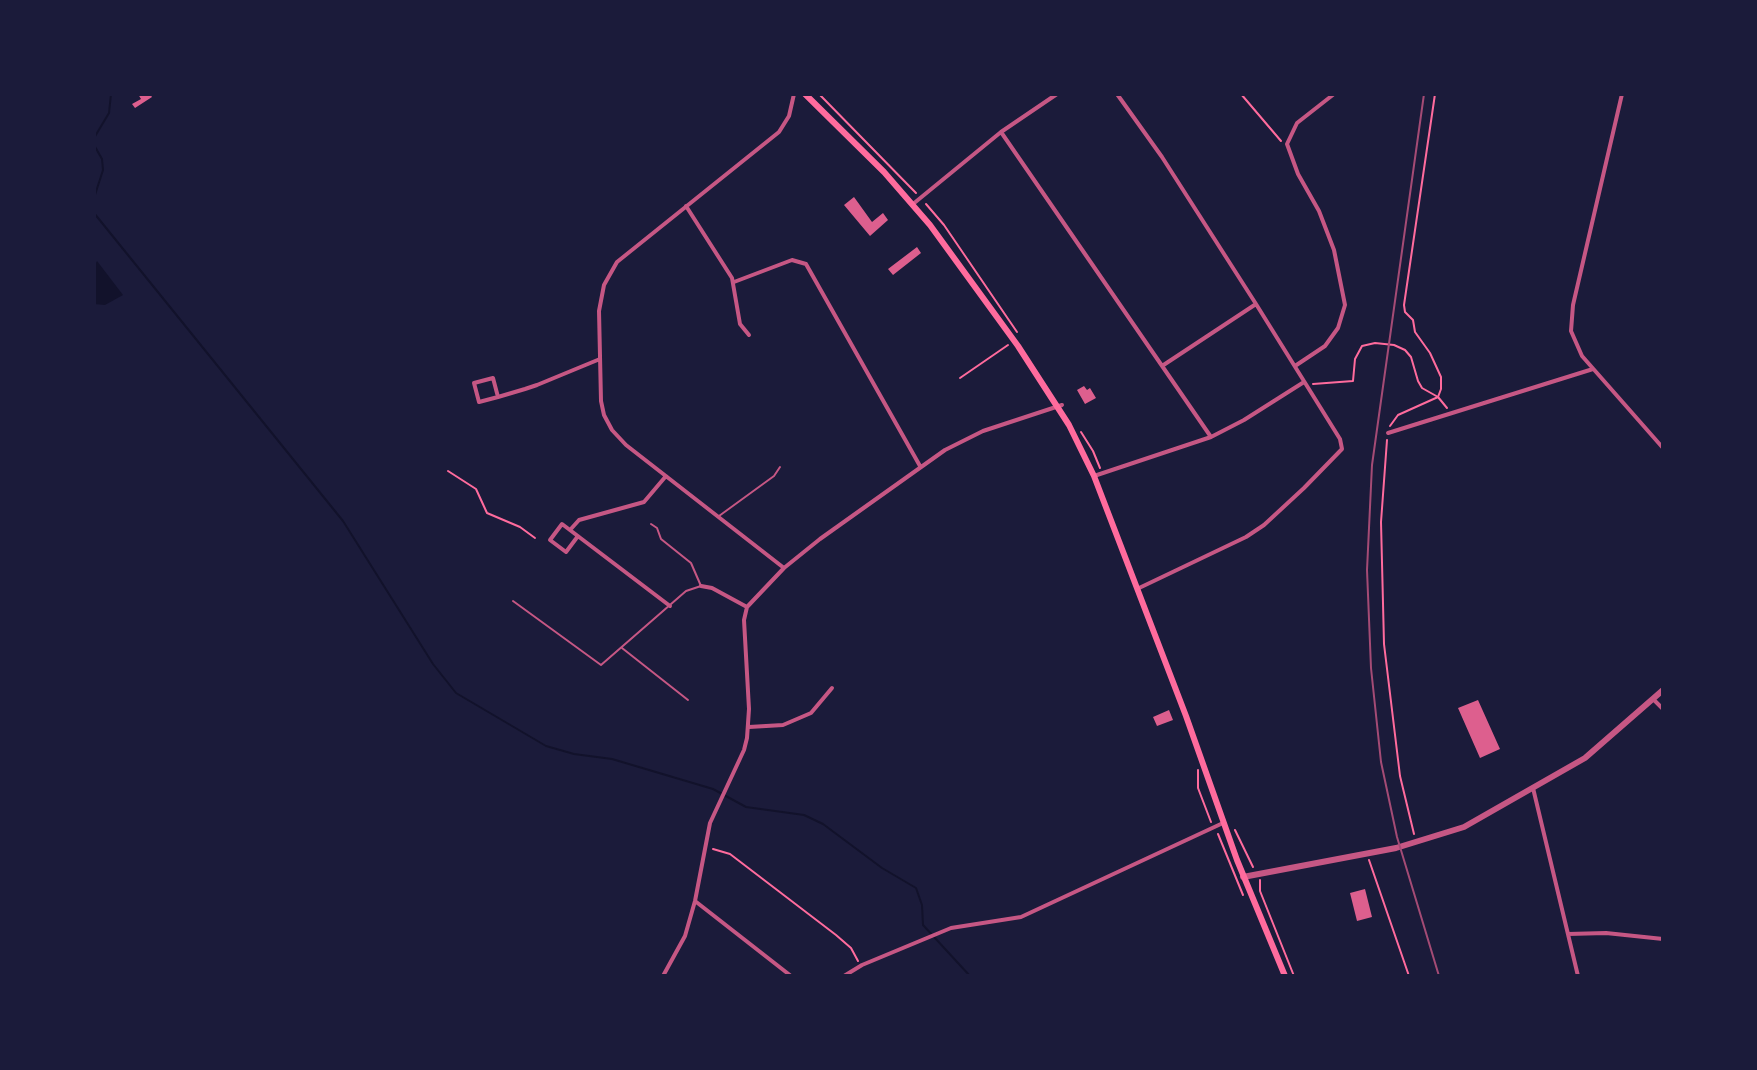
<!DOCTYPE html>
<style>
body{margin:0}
#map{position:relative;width:1757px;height:1070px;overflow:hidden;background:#1b1b3a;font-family:"Titillium Web",sans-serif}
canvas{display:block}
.frame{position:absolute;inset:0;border:96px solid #1b1b3a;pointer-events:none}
</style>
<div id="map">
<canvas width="1757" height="1070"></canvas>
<div class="frame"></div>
</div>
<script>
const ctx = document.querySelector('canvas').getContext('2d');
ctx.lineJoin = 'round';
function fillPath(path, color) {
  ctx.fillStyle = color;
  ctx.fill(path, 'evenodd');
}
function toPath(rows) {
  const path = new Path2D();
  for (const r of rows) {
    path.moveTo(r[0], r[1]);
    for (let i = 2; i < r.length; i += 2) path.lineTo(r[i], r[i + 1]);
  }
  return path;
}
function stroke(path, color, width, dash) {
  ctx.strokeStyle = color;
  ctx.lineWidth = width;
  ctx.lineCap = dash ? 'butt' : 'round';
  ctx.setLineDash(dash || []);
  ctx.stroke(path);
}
fillPath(toPath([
 [97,261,123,295,105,305,94,304,94,267]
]), '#12122b');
stroke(toPath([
 [94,138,109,113,111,94],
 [94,145,102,159,103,170,94,198],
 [94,213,343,521,433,664,456,693,546,746,574,754,612,759,713,789,746,807,804,815,823,824,882,868,916,888,922,905,923,925,970,976],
 [94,414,94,415]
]), '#12122b', 2);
fillPath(toPath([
 [138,94,150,94,152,97,135,108,132,104,141,99],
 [854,197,872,222,883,213,888,220,870,236,844,205],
 [917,247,921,253,893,275,888,269],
 [1084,386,1087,390,1090,388,1096,398,1085,404,1077,390],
 [1478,700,1500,749,1480,758,1458,708],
 [1169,710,1173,720,1157,726,1153,717],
 [1365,889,1372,917,1357,921,1350,893]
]), '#dd5f8e');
stroke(toPath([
 [819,94,916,193],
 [1241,94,1281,141],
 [926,204,944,225,1017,332],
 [960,378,1008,345],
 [1313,384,1353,381,1355,359,1362,346,1375,343,1394,345,1405,350,1411,357,1418,381,1422,388,1438,397,1447,408],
 [1390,426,1398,415,1438,397,1441,389,1441,377,1430,353,1415,332,1413,320,1405,312,1404,305,1435,94],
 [1081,432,1093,451,1100,468],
 [1387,440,1381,522,1384,644,1400,776,1414,834],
 [448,471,476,489,487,513,520,527,535,538],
 [1198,770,1198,788,1211,822],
 [1235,830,1253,867],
 [1218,834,1243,895],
 [713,849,730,854,836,935,851,948,858,961],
 [1369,860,1409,976],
 [1260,880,1260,891,1294,976]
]), '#ff6b9d', 2);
stroke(toPath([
 [719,516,774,476,780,467],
 [513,601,601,665,686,591,701,586,691,563,661,539,657,528,651,524],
 [622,648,688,700]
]), '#c65784', 2);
stroke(toPath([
 [1117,94,1162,157,1256,304,1340,439,1342,449,1304,488,1264,525,1246,537,1137,589],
 [1622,94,1573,305,1571,331,1582,356,1663,448],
 [1001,132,1211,437],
 [913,204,1001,132,1057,94],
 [686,206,732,278,740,324,749,335],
 [734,282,792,260,806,264,920,466],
 [1162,366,1256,304],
 [1295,366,1325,346,1338,328,1345,305,1334,250,1319,211,1298,174,1287,144,1297,123,1334,94],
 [498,397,493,378,474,383,479,402,498,397,525,389,537,385,600,359],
 [1388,433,1593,369],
 [1094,476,1211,437,1244,420,1304,382],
 [570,530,579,520,644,502,666,476],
 [578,536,566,552,550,540,562,524,670,606],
 [784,568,626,445,612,430,604,415,601,401,599,311,604,285,617,262,779,132,789,116,794,94],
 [701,586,712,588,747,607],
 [1653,699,1663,709],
 [749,727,783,725,811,713,832,688],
 [1533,788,1578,976],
 [695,901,791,976],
 [1568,934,1606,933,1663,939],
 [663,976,685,936,695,901,710,823,744,750,747,738,749,709,744,620,747,607,784,568,820,539,945,450,983,431,1062,405],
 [844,976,862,965,951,928,1021,917,1223,823]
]), '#c65784', 4);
stroke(toPath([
 [1243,877,1396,848,1464,827,1585,758,1663,690]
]), '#c65784', 6);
stroke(toPath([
 [805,94,884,172,930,225,1018,346,1069,425,1094,476,1186,716,1237,860,1285,976]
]), '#ff6b9d', 6);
stroke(toPath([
 [1424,94,1372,465,1367,570,1371,668,1381,762,1397,837,1439,976]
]), '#a44b75', 2);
</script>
